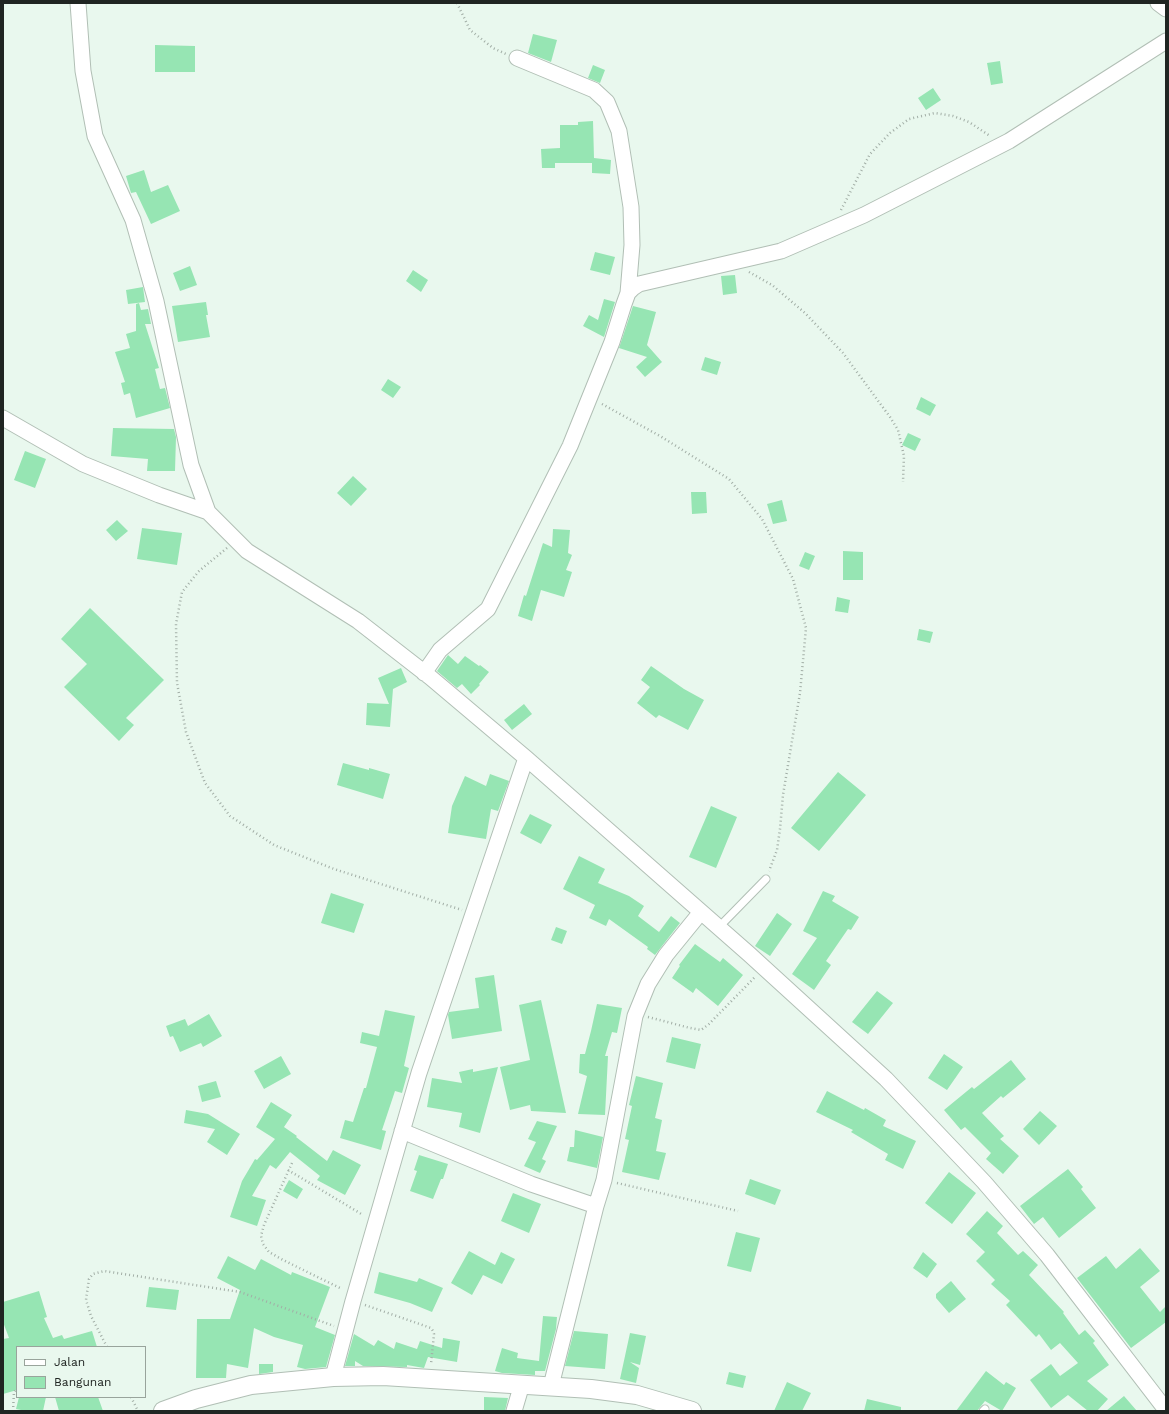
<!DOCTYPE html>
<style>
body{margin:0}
#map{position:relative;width:1169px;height:1414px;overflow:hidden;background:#e9f8ee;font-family:"Work Sans",sans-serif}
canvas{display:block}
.frame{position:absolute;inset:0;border:4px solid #202522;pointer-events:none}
.legend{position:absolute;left:16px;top:1346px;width:130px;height:52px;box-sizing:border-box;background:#e9f8ee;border:1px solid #99a49c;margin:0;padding:5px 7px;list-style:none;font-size:12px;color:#202522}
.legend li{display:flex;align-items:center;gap:8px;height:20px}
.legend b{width:20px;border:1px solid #99a49c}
</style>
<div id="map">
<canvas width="1169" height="1414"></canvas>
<div class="frame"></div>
<ul class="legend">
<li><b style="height:5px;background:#fff"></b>Jalan</li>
<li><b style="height:11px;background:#96e5b3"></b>Bangunan</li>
</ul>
</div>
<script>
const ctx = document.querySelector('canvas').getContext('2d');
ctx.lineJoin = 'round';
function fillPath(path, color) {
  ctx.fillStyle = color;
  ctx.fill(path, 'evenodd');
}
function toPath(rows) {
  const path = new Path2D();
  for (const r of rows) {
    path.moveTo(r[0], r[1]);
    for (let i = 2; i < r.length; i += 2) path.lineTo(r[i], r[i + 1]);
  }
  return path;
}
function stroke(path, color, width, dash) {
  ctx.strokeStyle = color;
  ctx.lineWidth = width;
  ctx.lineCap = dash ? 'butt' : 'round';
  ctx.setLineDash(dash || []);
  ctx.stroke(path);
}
fillPath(toPath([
 [533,34,557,40,551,62,528,53],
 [155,45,195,46,195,72,155,72],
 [1000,61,1003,83,991,85,987,63],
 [593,65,605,70,600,83,588,78],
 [933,88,941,100,926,110,918,98],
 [593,121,594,158,611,160,610,174,592,173,592,163,555,163,555,168,542,168,541,149,560,148,560,125,578,125,578,122],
 [144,170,151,192,168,185,180,211,151,224,136,192,131,193,126,176],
 [595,252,615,257,610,275,590,270],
 [190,266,197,285,180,291,173,273],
 [413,270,428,280,421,292,406,281],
 [735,275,737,293,723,295,721,276],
 [143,287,145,302,128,304,126,290],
 [604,299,615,302,604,337,583,326,589,315,598,320],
 [206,302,208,315,206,315,210,337,178,342,172,306],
 [139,303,141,310,148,309,151,324,145,324,159,368,155,369,160,389,165,388,170,408,136,418,130,393,124,395,121,383,125,382,115,352,130,348,126,334,136,331,136,304],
 [633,306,656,312,647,345,662,362,645,377,636,367,647,357,619,348],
 [705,357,721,362,717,375,701,370],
 [388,379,401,387,393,398,381,390],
 [921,397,936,405,930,416,916,409],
 [113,428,174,429,176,437,175,471,147,471,148,459,111,456],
 [908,433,921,439,915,451,902,445],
 [25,451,46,459,35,488,14,480],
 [353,476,367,489,351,506,337,493],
 [691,492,706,492,707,513,692,514],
 [782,500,787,521,773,524,767,504],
 [117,520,128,531,116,541,106,530],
 [142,528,182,533,177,565,137,559],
 [553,529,570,530,568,553,572,555,566,570,572,572,564,597,541,590,532,621,518,616,524,595,526,596,543,543,552,547],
 [843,551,863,552,863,580,843,580],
 [805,552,815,556,809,570,799,566],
 [837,597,850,600,848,613,835,611],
 [90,608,164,680,126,718,134,725,119,741,64,687,87,664,61,639],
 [919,629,933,632,930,643,917,640],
 [448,655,458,664,465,656,479,666,480,665,489,672,479,684,480,685,471,694,462,684,457,688,437,671],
 [651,666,684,689,704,700,688,730,659,715,656,718,637,703,650,687,641,680],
 [401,668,407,682,393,689,390,727,366,725,367,703,389,704,378,678],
 [524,704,532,714,512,730,504,720],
 [343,763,369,770,369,768,390,774,383,799,337,785],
 [838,772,866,795,819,851,791,828],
 [490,774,509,781,498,811,491,809,486,839,448,833,452,806,465,776,486,786],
 [711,806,737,817,716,868,689,857],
 [530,814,552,825,541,844,520,833],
 [579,856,605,869,598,883,629,896,644,906,638,916,659,932,671,916,680,923,655,955,647,949,648,947,609,919,606,926,589,918,595,905,563,889],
 [823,891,835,896,832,901,859,917,851,930,848,929,826,961,831,965,814,990,792,974,817,938,803,931],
 [331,893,364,904,354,933,321,923],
 [777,913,792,924,770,956,755,946],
 [556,927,567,931,562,944,551,940],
 [695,944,720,962,723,958,743,975,718,1006,696,988,693,993,672,978,680,966,679,965],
 [494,975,502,1031,452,1039,448,1015,449,1012,479,1008,475,978],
 [877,991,893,1003,868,1034,852,1022],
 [541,1000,566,1113,531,1111,530,1105,510,1110,500,1067,530,1060,519,1005],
 [597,1004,622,1008,617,1033,612,1032,605,1056,608,1056,605,1115,578,1114,587,1076,579,1073,580,1054,585,1054,591,1031],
 [385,1010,415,1016,404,1066,409,1068,402,1093,395,1091,382,1130,386,1131,381,1150,340,1138,345,1120,353,1122,364,1088,366,1088,377,1047,360,1043,362,1032,379,1036],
 [209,1014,222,1036,203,1047,201,1043,180,1052,173,1036,170,1037,166,1026,185,1019,188,1026],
 [672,1037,701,1044,695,1069,666,1062],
 [944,1054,963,1067,947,1090,928,1078],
 [281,1056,291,1074,264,1089,254,1071],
 [1011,1060,1026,1079,1003,1098,1001,1096,982,1113,1004,1136,1000,1139,1019,1156,1003,1174,986,1159,991,1153,965,1127,961,1130,944,1110,972,1087,974,1089],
 [498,1067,480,1133,459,1127,462,1113,427,1107,432,1078,462,1083,459,1072,473,1069,473,1072],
 [636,1076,663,1083,655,1118,662,1120,656,1151,666,1153,659,1180,622,1172,629,1140,625,1139,632,1106,629,1105],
 [216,1081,221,1097,202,1102,198,1086],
 [827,1091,864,1110,865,1108,886,1120,883,1126,916,1141,903,1169,885,1160,888,1154,851,1132,853,1130,816,1112],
 [271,1102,292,1115,284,1127,297,1136,296,1137,327,1161,333,1150,361,1165,345,1195,317,1180,320,1176,290,1152,276,1169,270,1165,252,1196,266,1200,257,1226,230,1217,242,1181,255,1159,257,1160,275,1139,256,1127],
 [186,1110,208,1114,240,1134,227,1155,207,1142,215,1129,184,1123],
 [1040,1111,1057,1126,1039,1145,1023,1129],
 [537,1121,557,1126,542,1159,546,1161,540,1173,524,1166,536,1142,528,1139],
 [575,1130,603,1137,597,1168,567,1161,570,1147,574,1147],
 [419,1155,448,1164,443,1179,441,1179,433,1199,410,1191,417,1171,414,1170],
 [1068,1169,1083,1187,1081,1189,1096,1208,1059,1238,1043,1217,1034,1224,1020,1206],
 [949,1172,976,1193,952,1224,925,1203],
 [750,1179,781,1190,775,1205,745,1194],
 [289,1180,303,1189,297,1199,283,1191],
 [513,1193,541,1204,529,1233,501,1221],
 [987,1211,1003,1226,997,1233,1018,1255,1023,1251,1038,1265,1029,1275,1064,1312,1063,1313,1079,1335,1085,1330,1095,1341,1093,1343,1109,1365,1087,1381,1108,1399,1097,1411,1088,1411,1068,1395,1051,1408,1030,1380,1051,1364,1060,1376,1078,1363,1060,1343,1051,1350,1039,1334,1036,1337,1006,1305,1010,1301,991,1284,995,1280,976,1261,985,1252,966,1234],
 [736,1232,760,1238,751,1272,727,1266],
 [1140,1248,1160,1271,1140,1287,1160,1312,1166,1306,1166,1322,1131,1348,1077,1278,1106,1256,1116,1269],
 [469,1251,495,1265,501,1252,515,1259,502,1284,483,1275,472,1295,451,1283],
 [923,1252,937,1264,927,1278,913,1268],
 [228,1256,255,1270,261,1259,291,1275,292,1272,330,1287,315,1327,335,1335,326,1367,305,1369,297,1367,303,1345,274,1337,254,1328,248,1368,227,1364,226,1378,196,1378,197,1319,230,1319,240,1290,217,1278],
 [379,1272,417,1282,419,1278,443,1288,432,1312,410,1303,374,1293],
 [951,1281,966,1299,949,1313,936,1298,936,1294],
 [149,1287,179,1290,176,1310,146,1307],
 [39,1291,47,1317,44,1318,53,1338,62,1335,64,1339,92,1331,97,1347,17,1347,17,1390,3,1394,3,1339,9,1338,3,1322,3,1302],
 [543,1316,557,1317,556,1329,545,1371,535,1371,535,1375,502,1373,495,1371,502,1348,518,1353,517,1358,539,1361],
 [574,1331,608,1334,605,1369,565,1366],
 [630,1333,646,1336,640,1365,630,1362,639,1368,636,1383,620,1379],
 [354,1334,374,1346,378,1340,394,1349,396,1342,417,1349,420,1341,442,1348,443,1338,460,1341,457,1362,428,1357,424,1368,407,1365,407,1367,363,1366,355,1361,355,1366,345,1366],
 [259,1364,273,1364,273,1372,259,1374],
 [986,1371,1004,1385,1006,1382,1016,1388,1002,1411,985,1401,977,1411,956,1411],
 [729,1372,746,1376,743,1388,726,1384],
 [787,1382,811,1393,802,1411,774,1411],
 [1124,1396,1137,1411,1106,1411],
 [19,1397,46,1397,43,1411,26,1411,16,1409],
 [55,1397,98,1397,103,1411,59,1411],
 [484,1397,508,1398,505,1411,484,1411],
 [867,1399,901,1407,901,1411,864,1411]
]), '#96e5b3');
const service = toPath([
 [719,927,766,879],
 [983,1411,985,1409]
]);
const minor = toPath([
 [78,3,83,71,95,136,133,220,156,301,191,465,208,512,247,551,358,621,430,677,526,758,749,954,886,1079,984,1182,1047,1255,1166,1410],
 [1158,3,1166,9],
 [517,58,594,90,607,102,619,131,631,207,632,245,628,293],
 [3,418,83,464,159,495,208,512],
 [424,673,440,650,488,609,570,446,612,342,624,304,628,293,633,288,639,284,781,251,864,215,1009,141,1166,41],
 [402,1131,531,1184,596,1206],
 [333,1377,353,1301,419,1073,526,758],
 [551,1386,596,1206,604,1180,635,1016,648,984,666,955,701,912],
 [514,1411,522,1384]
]);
const tertiary = toPath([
 [163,1411,196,1399,251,1385,333,1377,383,1376,591,1389,637,1395,692,1411]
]);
stroke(service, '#b1bfb5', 9);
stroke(minor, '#b1bfb5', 17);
stroke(tertiary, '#b1bfb5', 20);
stroke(toPath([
 [457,3,470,30,493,48,506,54],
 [841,210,870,154,890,133,909,119,935,113,953,116,969,122,990,136],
 [749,272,772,285,805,313,843,353,890,417,898,430,904,456,903,482],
 [602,404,660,436,729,479,762,519,793,579,806,628,800,693,783,795,780,829,777,850,769,871],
 [227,548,199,571,182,592,176,624,177,683,186,732,205,783,230,816,274,845,334,869,462,910],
 [648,1017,690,1028,701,1030,709,1024,756,976],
 [292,1163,264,1225,261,1236,263,1244,269,1252,283,1260,342,1289],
 [288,1170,363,1215],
 [617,1183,738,1211],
 [365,1305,431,1328,433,1331,434,1334,431,1364],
 [107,1347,91,1316,86,1300,89,1279,93,1274,104,1271,240,1292,334,1326],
 [131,1397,138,1411],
 [13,1411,14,1392,17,1388]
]), '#a2aea6', 2.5, [1, 3]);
stroke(service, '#fff', 7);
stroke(minor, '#fff', 15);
stroke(tertiary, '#fff', 18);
</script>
